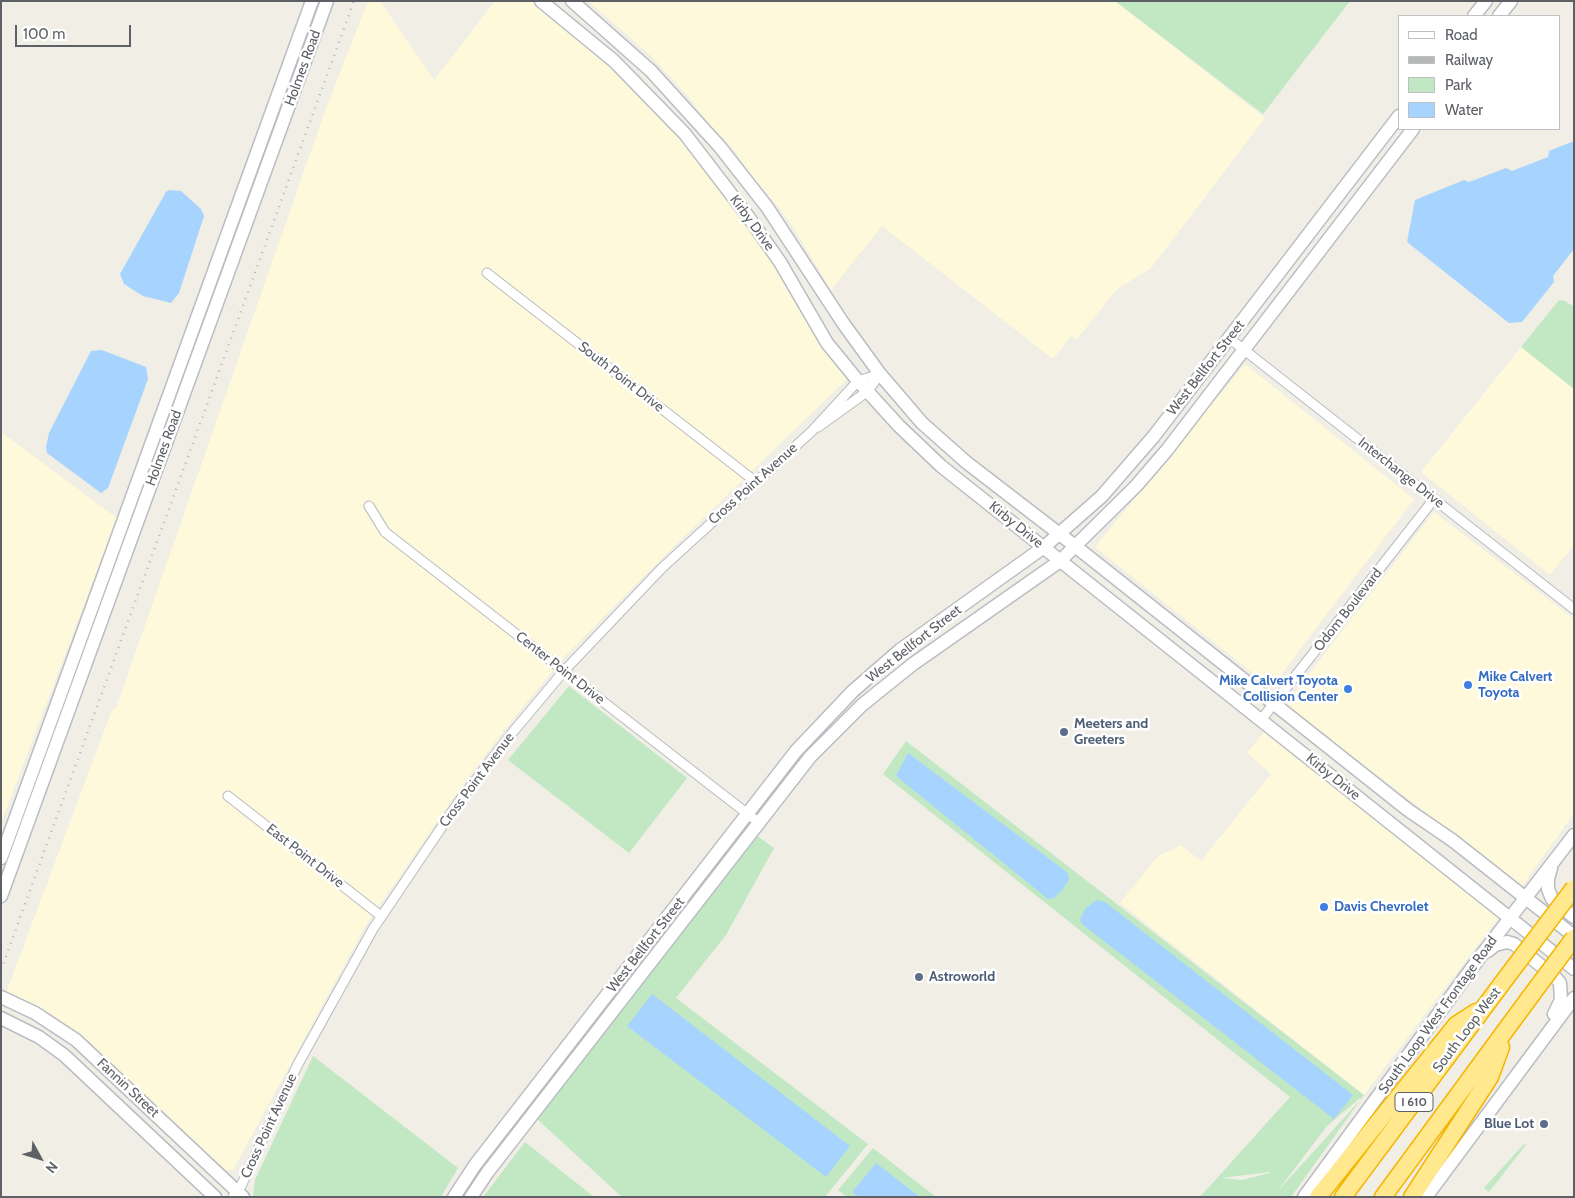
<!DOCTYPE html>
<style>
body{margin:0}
#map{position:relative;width:1575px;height:1198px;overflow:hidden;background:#f0eee5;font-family:Cabin,sans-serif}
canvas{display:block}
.frame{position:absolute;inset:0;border:2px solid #5d6166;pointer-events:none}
.legend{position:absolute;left:1398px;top:15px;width:162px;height:115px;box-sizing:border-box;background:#fff;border:1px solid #bec0c2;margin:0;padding:6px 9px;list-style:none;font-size:15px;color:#5d6166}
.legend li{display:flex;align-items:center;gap:10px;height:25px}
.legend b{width:25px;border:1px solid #bec0c2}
.north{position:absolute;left:15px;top:1133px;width:50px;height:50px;-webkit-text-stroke:4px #fff;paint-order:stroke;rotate:129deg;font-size:14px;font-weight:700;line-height:20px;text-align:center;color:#5d6166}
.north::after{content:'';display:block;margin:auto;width:18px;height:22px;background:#5d6166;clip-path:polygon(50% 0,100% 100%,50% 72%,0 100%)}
.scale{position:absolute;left:15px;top:25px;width:116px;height:22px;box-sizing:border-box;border:2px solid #5d6166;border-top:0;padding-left:6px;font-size:15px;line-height:18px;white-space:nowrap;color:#5d6166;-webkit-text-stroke:4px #fff;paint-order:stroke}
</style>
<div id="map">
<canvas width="1575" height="1198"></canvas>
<div class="frame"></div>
<ul class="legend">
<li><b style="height:6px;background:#fff"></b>Road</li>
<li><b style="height:6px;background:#b6b7b7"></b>Railway</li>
<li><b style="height:14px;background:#c1e8c3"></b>Park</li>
<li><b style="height:14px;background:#a6d4ff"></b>Water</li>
</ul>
<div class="north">N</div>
<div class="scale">100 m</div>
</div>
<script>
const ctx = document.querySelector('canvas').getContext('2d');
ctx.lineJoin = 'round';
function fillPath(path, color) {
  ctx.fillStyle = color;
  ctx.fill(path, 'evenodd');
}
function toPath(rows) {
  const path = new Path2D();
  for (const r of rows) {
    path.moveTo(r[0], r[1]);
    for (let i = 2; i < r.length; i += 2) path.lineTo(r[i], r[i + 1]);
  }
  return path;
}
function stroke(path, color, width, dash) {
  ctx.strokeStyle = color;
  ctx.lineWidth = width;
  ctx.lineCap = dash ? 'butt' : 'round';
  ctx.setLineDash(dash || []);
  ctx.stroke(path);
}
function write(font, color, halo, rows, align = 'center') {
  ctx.font = font + ' Cabin,sans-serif';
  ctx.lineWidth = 5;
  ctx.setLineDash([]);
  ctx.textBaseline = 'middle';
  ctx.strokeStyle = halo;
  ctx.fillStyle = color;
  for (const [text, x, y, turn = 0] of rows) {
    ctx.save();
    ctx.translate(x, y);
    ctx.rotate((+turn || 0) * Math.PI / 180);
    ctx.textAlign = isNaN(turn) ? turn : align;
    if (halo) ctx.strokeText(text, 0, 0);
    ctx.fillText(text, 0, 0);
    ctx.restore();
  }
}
fillPath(toPath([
 [368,1,380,1,434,80,495,1,532,1,628,83,688,145,767,250,848,378,664,556,565,656,504,730,454,797,366,925,233,1170,224,1170,85,1039,49,1013,6,993,112,710,116,708,325,111],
 [588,1,1115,1,1265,118,1151,268,1116,290,1077,339,1071,336,1053,359,882,226,831,290,788,219,753,177,731,146,709,124,687,95,650,55],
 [1521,347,1574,389,1574,545,1550,575,1421,472],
 [1245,364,1414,499,1271,688,1095,547],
 [1,432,117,518,1,823],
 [1434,512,1574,619,1574,813,1522,886,1285,705],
 [1264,732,1498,918,1364,1095,1120,903,1158,856,1181,845,1201,861,1271,774,1247,753]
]), '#fff9db');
fillPath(toPath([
 [1115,1,1350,1,1263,114],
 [1559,300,1565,301,1574,307,1574,389,1521,347],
 [569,686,687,778,629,853,508,760],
 [906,741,1364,1095,1291,1197,1200,1197,1290,1097,883,774],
 [1360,1098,1361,1099,1277,1192,1327,1126],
 [1270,1173,1242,1180,1221,1178,1270,1172],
 [756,835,774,848,726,935,676,998,868,1144,825,1197,622,1197,537,1119],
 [313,1056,458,1168,441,1197,253,1197,255,1180],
 [525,1142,594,1197,483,1197],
 [1524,1144,1526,1145,1489,1192,1484,1188],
 [873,1148,936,1197,847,1197,838,1190]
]), '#c1e8c3');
fillPath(toPath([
 [1574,141,1574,249,1553,276,1554,282,1522,322,1509,323,1407,242,1415,200,1464,180,1469,182,1506,168,1512,171,1548,157,1549,151],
 [169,190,181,191,201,209,204,216,179,293,171,303,143,296,124,284,120,274,166,192],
 [102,350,146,367,148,379,108,488,101,493,47,453,46,447,49,433,91,351],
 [908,753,1068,873,1069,879,1063,889,1054,898,1048,899,896,776],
 [1097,900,1105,902,1353,1095,1334,1119,1082,924,1080,919,1086,908],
 [652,994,850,1146,826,1177,627,1026],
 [876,1163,920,1197,858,1197,852,1192]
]), '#a6d4ff');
const street = toPath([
 [487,273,756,482],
 [1229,338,1574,609],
 [818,427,868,391,880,374],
 [369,506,385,532,758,822],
 [1261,720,1434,499],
 [228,796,381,916],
 [233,1197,241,1186,298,1064,373,929,458,803,512,733,564,671,662,568,812,431,858,381,880,374]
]);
const secondary = toPath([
 [541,1,614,61,685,134,747,215,780,262,827,343,858,381,899,426,941,466,1574,969],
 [572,1,651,71,720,147,767,207,843,323,880,374,922,423,966,462,1075,546,1408,810,1452,840,1574,936],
 [1474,16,1486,1],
 [1499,16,1511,1],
 [1,858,312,1],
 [1551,868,1548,879,1548,889,1552,899,1574,917],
 [1,896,327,1],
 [1488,951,1495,945,1507,942,1514,944,1555,977,1560,983,1561,1000,1554,1014],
 [1,997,35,1013,76,1040,243,1197],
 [1,1018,39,1037,64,1055,215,1197],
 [454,1197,475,1165,796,751,853,691,900,650,1044,547,1102,496,1154,436,1399,116],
 [471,1197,487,1173,810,757,862,705,913,664,1060,561,1136,486,1167,450,1413,129],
 [1304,1197,1480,957,1574,835],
 [1426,1197,1574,998]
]);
const highway = toPath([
 [1318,1197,1456,1025,1476,1012],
 [1343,1197,1506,978],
 [1383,1197,1530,997],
 [1412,1197,1490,1077,1501,1047]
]);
stroke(street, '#b8bbc0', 11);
stroke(secondary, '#b9bcc2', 15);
stroke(highway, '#f5b600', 19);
stroke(street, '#fff', 9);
stroke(secondary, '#fff', 12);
stroke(highway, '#ffe88d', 16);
stroke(toPath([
 [1,970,354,1]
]), '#b6b7b7', 2.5, [1, 6]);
const highwayBridge = toPath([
 [1506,978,1574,888],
 [1530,997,1574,938]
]);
stroke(highwayBridge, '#f5b600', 19, []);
stroke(highwayBridge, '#ffe88d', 16);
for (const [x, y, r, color] of [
 [1468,685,5,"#3f7fe0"],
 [1348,689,5,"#3f7fe0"],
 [1064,732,5,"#5c6f8a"],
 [1324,907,5,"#3f7fe0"],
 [919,977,5,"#5c6f8a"],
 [1544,1124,5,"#5c6f8a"]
]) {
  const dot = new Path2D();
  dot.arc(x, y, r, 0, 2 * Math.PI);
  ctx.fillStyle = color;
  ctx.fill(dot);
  stroke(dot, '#fff', 2);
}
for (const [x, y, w] of [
 [1414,1102,38]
]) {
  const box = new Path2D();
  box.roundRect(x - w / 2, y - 9.5, w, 19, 4);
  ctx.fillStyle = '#fff';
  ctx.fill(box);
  stroke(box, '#5d6166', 1);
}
write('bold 12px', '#5d6166', null, [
 ["I 610",1414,1102]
]);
write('14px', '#5d6166', '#fff', [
 ["Holmes Road",303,68,-70],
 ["Kirby Drive",752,223,54],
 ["West Bellfort Street",1206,368,-52],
 ["South Point Drive",621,377,38],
 ["Holmes Road",164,448,-70],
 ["Interchange Drive",1401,473,38],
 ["Cross Point Avenue",753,484,-42],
 ["Kirby Drive",1016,525,39],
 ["Odom Boulevard",1348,610,-52],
 ["West Bellfort Street",914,644,-38],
 ["Center Point Drive",560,668,38],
 ["Kirby Drive",1333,777,39],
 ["Cross Point Avenue",477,780,-53],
 ["East Point Drive",305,856,38],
 ["West Bellfort Street",646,945,-52],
 ["South Loop West Frontage Road",1438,1015,-54],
 ["South Loop West",1467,1030,-53],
 ["Fannin Street",128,1088,43],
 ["Cross Point Avenue",269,1126,-65]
]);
write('bold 14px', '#366cbe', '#fff', [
 ["Mike Calvert",1478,677],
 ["Toyota",1478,693],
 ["Mike Calvert Toyota",1338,681,"right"],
 ["Collision Center",1338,697,"right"],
 ["Davis Chevrolet",1334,907]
], 'left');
write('bold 14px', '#4e5e75', '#fff', [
 ["Meeters and",1074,724],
 ["Greeters",1074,740],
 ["Astroworld",929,977],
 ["Blue Lot",1534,1124,"right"]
], 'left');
</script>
